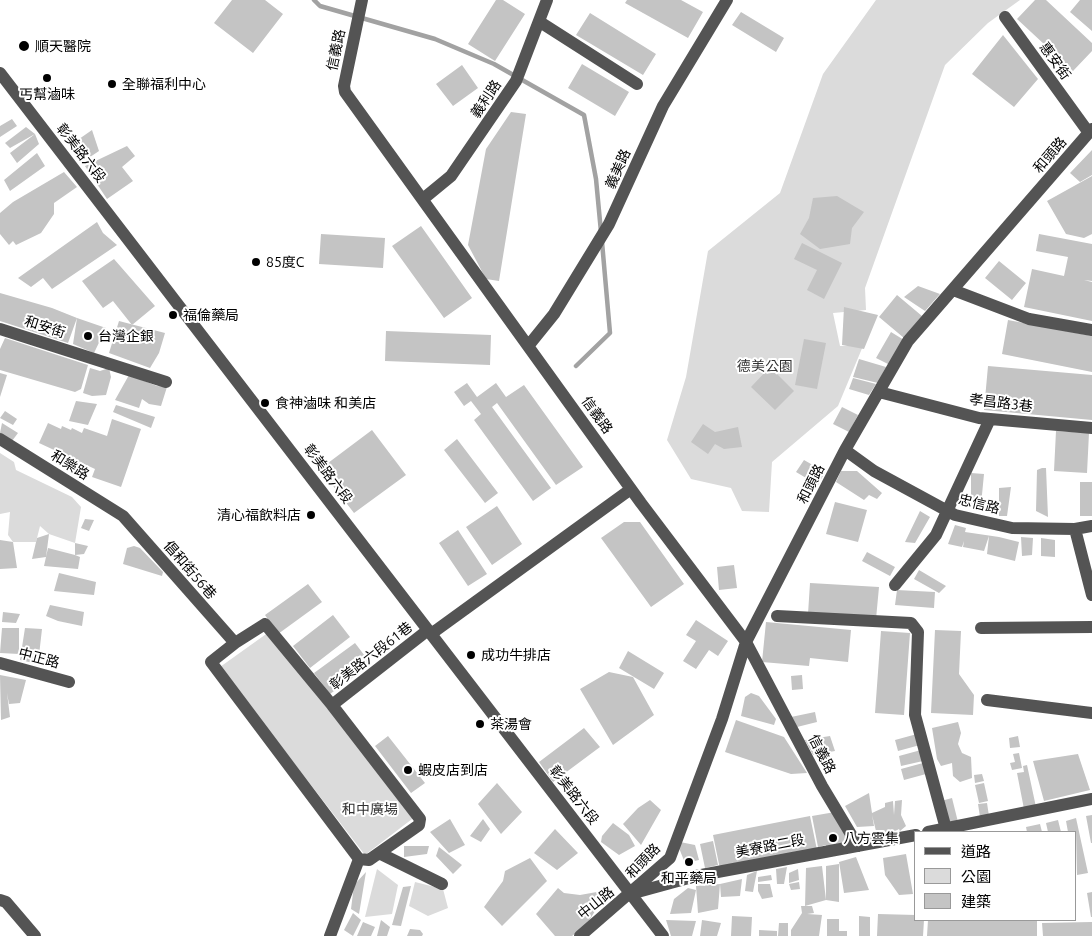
<!DOCTYPE html>
<meta charset="utf-8">
<style>
body{margin:0}
#map{position:relative;width:1092px;height:936px;overflow:hidden;background:#fff;font-family:Ubuntu,"Noto Sans TC",sans-serif}
canvas{display:block}
.legend{position:absolute;left:914px;top:831px;width:162px;height:90px;box-sizing:border-box;background:#fff;border:1px solid #999;margin:0;padding:6px 9px;list-style:none;font-size:15px;color:#000}
.legend li{display:flex;align-items:center;gap:10px;height:25px}
.legend b{width:25px;border:1px solid #999}
</style>
<div id="map">
<canvas width="1092" height="936"></canvas>
<ul class="legend">
<li><b style="height:6px;background:#545454"></b>道路</li>
<li><b style="height:14px;background:#dbdbdb"></b>公園</li>
<li><b style="height:14px;background:#c4c4c4"></b>建築</li>
</ul>
</div>
<script>
const ctx = document.querySelector('canvas').getContext('2d');
ctx.lineJoin = 'round';
function fillPath(path, color) {
  ctx.fillStyle = color;
  ctx.fill(path, 'evenodd');
}
function toPath(rows) {
  const path = new Path2D();
  for (const r of rows) {
    path.moveTo(r[0], r[1]);
    for (let i = 2; i < r.length; i += 2) path.lineTo(r[i], r[i + 1]);
  }
  return path;
}
function stroke(path, color, width, dash) {
  ctx.strokeStyle = color;
  ctx.lineWidth = width;
  ctx.lineCap = dash ? 'butt' : 'round';
  ctx.setLineDash(dash || []);
  ctx.stroke(path);
}
function write(font, color, halo, rows, align = 'center') {
  ctx.font = font + ' Ubuntu,"Noto Sans TC",sans-serif';
  ctx.lineWidth = 4;
  ctx.setLineDash([]);
  ctx.textBaseline = 'middle';
  ctx.strokeStyle = halo;
  ctx.fillStyle = color;
  for (const [text, x, y, turn = 0] of rows) {
    ctx.save();
    ctx.translate(x, y);
    ctx.rotate((+turn || 0) * Math.PI / 180);
    ctx.textAlign = isNaN(turn) ? turn : align;
    if (halo) ctx.strokeText(text, 0, 0);
    ctx.fillText(text, 0, 0);
    ctx.restore();
  }
}
fillPath(toPath([
 [876,0,1020,0,988,23,945,65,865,288,866,310,833,313,840,346,863,346,838,406,772,462,769,512,742,511,731,488,691,479,667,440,686,377,708,251,780,193,823,74],
 [0,453,14,462,16,470,72,497,81,507,75,543,49,534,40,526,36,542,13,542,8,535,10,512,0,514],
 [269,632,416,816,365,855,220,667],
 [377,869,398,885,392,914,365,917],
 [415,882,443,889,448,908,428,916,409,906]
]), '#dbdbdb');
stroke(toPath([
 [314,0,320,6,435,39,494,64,584,115,596,179,601,232],
 [576,366,610,333,602,242]
]), '#a2a2a2', 4.5);
fillPath(toPath([
 [232,0,265,0,283,14,253,53,214,23],
 [496,0,503,0,525,14,495,61,468,44],
 [627,0,681,0,703,12,688,38,625,3],
 [1035,0,1046,0,1092,43,1092,51,1073,71,1017,19],
 [1080,0,1092,0,1092,31,1070,12],
 [741,12,784,38,776,52,732,25],
 [590,13,656,54,643,75,576,35],
 [1003,35,1038,79,1014,107,972,74],
 [582,64,629,92,615,116,568,88],
 [462,65,478,88,453,106,436,84],
 [511,112,526,114,499,281,486,279,468,245,486,149],
 [12,119,17,126,0,137,0,126],
 [26,127,35,134,39,144,17,163,10,153,35,134,10,148,5,143],
 [92,130,99,151,81,163,69,146],
 [127,146,135,156,122,167,133,181,107,199,85,166],
 [1092,150,1092,175,1080,182,1070,173],
 [37,153,45,166,10,191,4,180],
 [64,172,77,187,54,203,54,214,41,233,16,245,13,241,9,245,0,234,0,213,13,202],
 [1092,176,1092,234,1084,238,1066,234,1047,201],
 [837,196,864,212,852,228,850,244,820,249,800,234,809,218,813,198],
 [97,222,103,233,117,245,52,289,43,278,31,287,18,278],
 [421,226,472,298,444,318,392,246],
 [321,234,385,238,383,268,319,264],
 [1039,234,1092,244,1092,281,1084,280,1092,282,1092,321,1024,307,1032,269,1064,276,1068,257,1036,251],
 [802,243,842,263,824,299,807,290,817,270,794,259],
 [114,259,155,306,132,325,113,301,103,308,82,281],
 [999,261,1026,283,1012,300,985,278],
 [918,286,940,294,925,311,904,297],
 [0,293,52,308,77,318,68,343,0,321],
 [897,295,922,316,904,338,879,317],
 [844,307,878,315,864,349,842,345],
 [77,318,106,328,94,353,73,344],
 [1008,320,1092,336,1092,372,1002,354],
 [119,321,165,333,159,353,150,368,109,353],
 [386,331,491,335,490,365,385,361],
 [891,332,904,340,890,365,876,358],
 [5,338,88,365,81,389,75,392,0,370,0,349],
 [804,339,826,343,817,389,795,385],
 [859,359,886,367,878,383,853,377],
 [988,366,1092,375,1092,420,984,410],
 [770,367,794,391,775,410,751,387],
 [90,368,100,371,109,368,111,377,106,395,92,396,83,393],
 [0,373,7,375,0,397],
 [129,375,157,386,167,387,161,406,149,404,142,399,139,408,115,400],
 [853,378,876,384,869,395,849,389],
 [467,383,477,397,496,383,506,397,524,385,583,467,556,485,497,403,492,407,551,488,533,501,474,420,481,414,471,401,464,406,454,392],
 [76,401,97,404,88,425,69,421],
 [116,405,155,417,151,428,113,412],
 [842,407,858,415,849,432,833,424],
 [5,411,17,419,13,425,0,418],
 [112,419,141,429,121,487,92,477,95,469,39,443,48,423,61,429,62,426,71,430,72,428,82,433,84,428,107,436],
 [2,423,18,433,12,441,0,433],
 [703,424,715,432,738,427,742,447,724,449,715,444,708,454,691,442],
 [372,430,406,475,354,513,320,469],
 [1056,431,1089,433,1087,473,1054,471],
 [457,439,498,493,485,503,444,450],
 [804,460,825,472,818,485,796,472],
 [1042,468,1046,468,1048,517,1036,511,1037,470],
 [841,471,857,471,882,493,877,499,869,495,864,500,836,482],
 [971,473,984,474,981,505,971,506],
 [1080,482,1092,482,1092,516,1080,516],
 [1011,487,1007,516,999,516,999,488],
 [835,502,867,510,858,542,826,534],
 [497,506,522,544,492,565,466,527],
 [920,511,930,517,915,543,905,542],
 [85,519,94,520,89,531,81,528],
 [624,522,640,522,684,584,651,607,601,538],
 [955,525,966,528,965,532,999,537,1019,542,1015,561,987,554,989,536,984,551,963,547,964,541,962,547,948,544],
 [458,530,487,574,468,586,439,543],
 [49,534,46,557,48,548,75,555,75,543,88,546,84,554,75,555,80,557,78,569,44,566,46,557,32,559,37,538],
 [1021,537,1033,538,1032,555,1022,556],
 [1041,538,1055,540,1055,557,1041,556],
 [0,540,13,542,17,568,0,569],
 [134,546,140,548,163,572,162,576,123,564,127,548],
 [867,552,895,567,890,576,862,561],
 [734,565,737,588,719,590,717,567],
 [919,570,946,586,939,593,914,579],
 [59,573,96,582,94,595,54,591],
 [810,583,879,587,876,619,808,614],
 [308,584,322,602,278,634,265,615],
 [897,590,935,592,934,608,895,605],
 [50,605,84,612,82,626,58,621,46,616],
 [3,612,20,614,16,623,2,622],
 [333,615,350,637,310,668,293,646],
 [696,620,728,641,718,656,709,650,696,669,683,661,696,641,686,635],
 [766,622,851,630,848,662,810,658,809,666,762,662],
 [2,628,19,628,19,654,0,653],
 [25,628,42,629,38,664,20,660],
 [935,630,961,631,959,674,974,695,973,715,931,713],
 [881,631,910,633,904,715,875,713],
 [355,643,371,664,330,694,314,673],
 [628,651,664,673,654,689,619,668],
 [609,672,633,677,654,715,613,745,580,689],
 [0,675,26,680,20,703,9,704,7,693,10,717,1,720],
 [802,675,803,689,792,690,791,676],
 [751,693,759,696,776,719,774,725,741,716,745,697],
 [815,712,817,722,797,727,791,717],
 [736,720,784,737,807,773,791,774,725,752],
 [958,722,961,733,958,744,962,753,971,757,972,778,960,782,953,776,952,763,941,766,937,759,932,728],
 [584,728,600,747,553,782,539,762],
 [917,734,920,745,898,751,895,740],
 [388,736,425,783,411,793,375,746],
 [830,736,835,751,813,755,805,740],
 [1018,736,1020,747,1010,748,1009,738],
 [921,750,923,761,901,766,899,756],
 [1019,753,1022,768,1012,770,1010,763,1015,762,1013,754],
 [1078,754,1090,790,1044,801,1033,761],
 [923,763,926,774,904,780,901,769],
 [1027,765,1036,807,1024,809,1017,773,1024,772,1023,766],
 [982,774,984,781,975,783,974,775],
 [497,783,522,812,501,834,478,804],
 [984,783,988,801,979,803,975,785],
 [869,793,872,813,885,807,885,803,893,801,894,815,895,801,902,800,901,815,906,826,900,831,899,829,890,834,877,835,872,815,874,826,857,827,845,806],
 [952,798,958,822,947,825,941,801],
 [650,800,661,810,641,845,623,824,638,808],
 [987,803,989,816,980,817,978,804],
 [835,812,850,836,845,846,826,849,826,845,818,847,812,816],
 [1092,815,1092,843,1091,843,1086,816],
 [810,816,817,850,720,869,713,835],
 [1076,818,1088,873,1077,875,1076,832,1068,832,1066,821],
 [450,819,465,845,449,853,430,832],
 [483,819,490,829,481,842,470,836],
 [1058,820,1061,832,1048,832,1046,823],
 [613,823,629,835,635,846,619,855,601,842,602,836],
 [1040,824,1042,832,1027,832,1026,827],
 [555,829,578,853,557,870,534,853],
 [713,841,718,865,705,868,700,844],
 [680,842,695,845,699,860,685,863,679,848],
 [404,846,429,846,427,854,404,857],
 [439,847,462,865,453,874,436,856],
 [906,854,913,894,899,895,885,875,883,858],
 [856,857,869,890,844,893,839,862],
 [530,858,547,881,502,926,484,907,503,881,505,871],
 [839,864,839,902,826,900,826,866],
 [822,866,826,900,805,906,812,906,814,913,807,914,822,915,819,936,791,936,791,930,802,913,801,906,805,906,806,868],
 [787,867,784,884,777,884,776,869],
 [798,869,799,880,789,883,789,873],
 [757,871,753,892,745,891,747,875],
 [366,872,359,914,351,909,354,885],
 [771,875,772,880,758,882,758,877],
 [742,879,740,896,721,897,720,884],
 [799,882,800,889,791,890,789,884],
 [720,884,718,909,698,913,696,886],
 [758,884,770,884,773,897,762,899,758,891],
 [411,886,401,926,392,925,403,887],
 [558,888,564,893,580,895,608,890,587,924,572,936,555,936,536,914],
 [688,888,696,890,691,913,670,914,674,899],
 [1092,892,1092,917,1091,917,1087,893],
 [353,913,361,920,353,936,344,930],
 [878,914,916,915,916,920,924,920,923,936,877,936],
 [732,916,752,917,751,936,731,936],
 [859,916,870,917,870,936,859,936],
 [827,919,839,919,839,931,847,931,847,936,827,936],
 [381,920,390,927,387,936,377,936],
 [666,920,696,921,692,936,671,936],
 [702,920,721,923,717,936,700,936],
 [928,920,1037,921,1037,936,927,936],
 [363,922,375,927,371,936,357,936],
 [1092,922,1092,936,1043,936,1042,923],
 [779,923,788,923,788,936,778,936],
 [410,929,420,930,423,934,422,936,407,936],
 [759,930,777,931,777,936,759,936]
]), '#c4c4c4');
stroke(toPath([
 [362,0,344,86,345,92,641,503,746,642,822,786,858,846],
 [1005,17,1089,133],
 [540,22,637,84],
 [0,73,663,936],
 [423,199,451,176,516,81,547,0],
 [953,290,1029,319,1092,330],
 [0,329,166,382],
 [529,345,554,314,609,224,663,106,727,0],
 [879,392,979,418,1092,428],
 [0,439,123,516,235,643],
 [845,450,874,471,955,515,1012,528,1075,529,1092,526],
 [1075,529,1092,595],
 [895,585,936,535,990,419],
 [777,616,911,623,918,632,915,715,946,829],
 [265,624,332,705,420,819,419,825,369,860,359,859,211,662,235,643,265,624],
 [981,628,1092,627],
 [431,634,631,489],
 [0,663,69,682],
 [987,700,1092,713],
 [332,705,428,630],
 [928,832,1092,799],
 [379,853,442,884],
 [634,893,696,876,916,835],
 [0,900,6,902,35,936],
 [330,936,359,859],
 [580,936,670,858,722,719,746,642,845,450,908,341,1092,129]
]), '#545454', 12);
for (const [x, y, r, color] of [
 [24,46,6,"#000"],
 [47,78,5,"#000"],
 [112,84,5,"#000"],
 [256,262,5,"#000"],
 [173,315,5,"#000"],
 [88,336,5,"#000"],
 [265,403,5,"#000"],
 [311,515,5,"#000"],
 [471,655,5,"#000"],
 [480,724,5,"#000"],
 [408,770,5,"#000"],
 [833,838,5,"#000"],
 [689,862,5,"#000"]
]) {
  const dot = new Path2D();
  dot.arc(x, y, r, 0, 2 * Math.PI);
  ctx.fillStyle = color;
  ctx.fill(dot);
  stroke(dot, '#fff', 2);
}
write('14px', '#000', '#fff', [
 ["順天醫院",35,46],
 ["全聯福利中心",122,84],
 ["丐幫滷味",47,94,"center"],
 ["85度C",266,262],
 ["福倫藥局",183,315],
 ["台灣企銀",98,336],
 ["食神滷味 和美店",275,403],
 ["清心福飲料店",301,515,"right"],
 ["成功牛排店",481,655],
 ["茶湯會",490,724],
 ["蝦皮店到店",418,770],
 ["八方雲集",843,838],
 ["和平藥局",689,878,"center"]
], 'left');
write('14px', '#000', '#fff', [
 ["信義路",336,50,-78],
 ["惠安街",1055,61,54],
 ["義利路",486,99,-56],
 ["彰美路六段",81,153,52],
 ["和頭路",1050,155,-49],
 ["義美路",618,169,-66],
 ["和安街",45,327,18],
 ["孝昌路3巷",1001,403,7],
 ["信義路",597,415,54],
 ["和樂路",70,465,32],
 ["彰美路六段",328,474,53],
 ["和頭路",811,484,-63],
 ["忠信路",979,504,14],
 ["倡和街56巷",190,570,49],
 ["彰美路六段61巷",371,656,-38],
 ["中正路",39,658,15],
 ["信義路",822,754,63],
 ["彰美路六段",574,795,52],
 ["美寮路二段",770,846,-11],
 ["和頭路",643,861,-46],
 ["中山路",596,903,-39]
]);
write('14px', '#323232', '#fff', [
 ["德美公園",765,366],
 ["和中廣場",370,809]
]);
</script>
